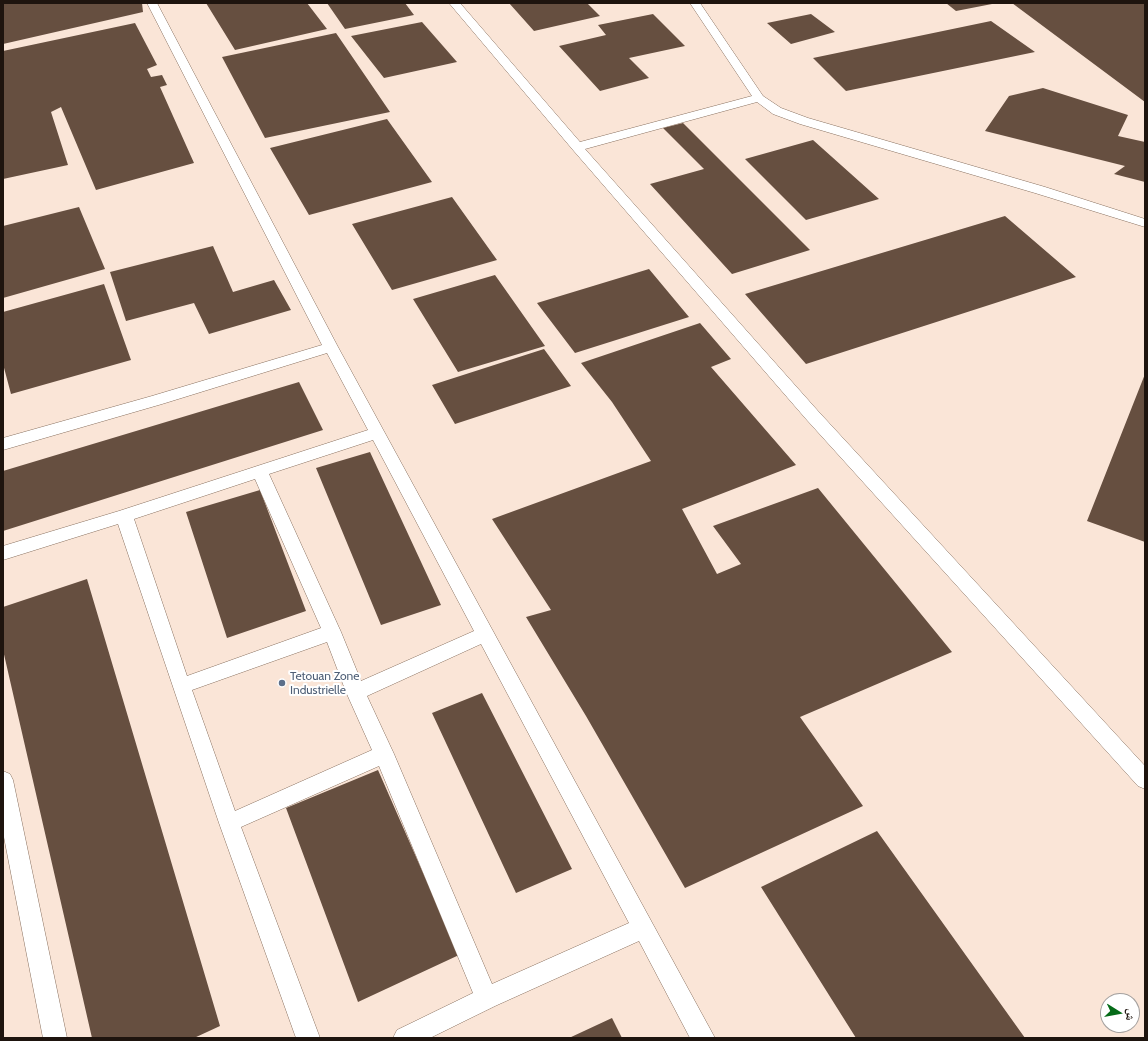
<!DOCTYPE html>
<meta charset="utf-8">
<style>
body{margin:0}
#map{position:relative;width:1148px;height:1041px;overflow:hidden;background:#fcf1ea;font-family:Cabin,"Noto Naskh Arabic",sans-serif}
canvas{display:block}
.frame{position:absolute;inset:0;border:4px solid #1e140e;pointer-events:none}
.north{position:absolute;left:1100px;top:993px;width:40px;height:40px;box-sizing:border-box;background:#fff;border:1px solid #a5a19f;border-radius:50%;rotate:101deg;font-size:11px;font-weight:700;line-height:16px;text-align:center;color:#1e140e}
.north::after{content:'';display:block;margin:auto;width:14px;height:18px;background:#056b18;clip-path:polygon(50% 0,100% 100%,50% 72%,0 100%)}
</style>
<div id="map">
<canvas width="1148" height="1041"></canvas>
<div class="frame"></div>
<div class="north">ش</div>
</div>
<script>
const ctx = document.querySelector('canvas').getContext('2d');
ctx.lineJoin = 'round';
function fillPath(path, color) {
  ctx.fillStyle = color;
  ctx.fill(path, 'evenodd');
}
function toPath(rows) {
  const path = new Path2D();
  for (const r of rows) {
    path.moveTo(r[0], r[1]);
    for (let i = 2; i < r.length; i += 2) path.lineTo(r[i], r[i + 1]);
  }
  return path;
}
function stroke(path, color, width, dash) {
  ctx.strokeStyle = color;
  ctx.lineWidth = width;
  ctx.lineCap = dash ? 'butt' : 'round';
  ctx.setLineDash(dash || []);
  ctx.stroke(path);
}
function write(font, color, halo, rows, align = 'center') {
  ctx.font = font + ' Cabin,sans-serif';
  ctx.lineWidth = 4;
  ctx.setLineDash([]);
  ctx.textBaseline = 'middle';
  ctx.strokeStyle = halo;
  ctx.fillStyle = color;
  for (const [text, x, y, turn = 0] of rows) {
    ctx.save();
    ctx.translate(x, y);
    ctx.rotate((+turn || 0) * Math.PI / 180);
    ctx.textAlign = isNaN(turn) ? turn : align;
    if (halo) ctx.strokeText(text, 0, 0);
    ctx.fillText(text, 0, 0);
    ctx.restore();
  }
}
fillPath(toPath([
 [3,3,1145,3,1145,1038,3,1038],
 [1108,1001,1132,1001,1132,1025,1108,1025]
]), '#fae5d7');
fillPath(toPath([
 [3,3,142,3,143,12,3,44],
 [206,3,307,3,327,29,235,50],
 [327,3,405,3,414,15,345,29],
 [509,3,587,3,600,16,534,31],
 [946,3,992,3,992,4,956,11],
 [1012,3,1145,3,1145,102],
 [653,14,685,46,629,58,649,78,600,91,559,46,606,35,598,25],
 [811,14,835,32,791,44,767,23],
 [991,21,1035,52,846,91,813,58],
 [422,22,457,62,384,78,351,36],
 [135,23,157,65,147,69,151,77,162,75,167,85,160,87,194,163,96,190,61,107,51,112,68,165,3,179,3,51],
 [336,33,390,112,265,138,222,57],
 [1043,88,1128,115,1118,136,1145,142,1145,182,1114,174,1125,166,985,131,1009,96],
 [387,119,432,182,309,215,270,148],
 [683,123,810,250,732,274,650,184,704,169,663,128],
 [813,140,879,199,806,220,745,159],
 [452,197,497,260,392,290,352,224],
 [79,207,105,269,3,298,3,226],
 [1005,216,1076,277,806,364,745,294],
 [213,246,233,292,274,280,291,310,209,334,194,303,126,321,110,272],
 [649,269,689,317,575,353,537,303],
 [495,275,545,346,458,372,413,299],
 [104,284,131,360,11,394,3,364,3,312],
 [700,323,731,359,711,367,796,465,682,509,717,574,741,564,713,526,818,488,952,652,800,717,863,806,685,888,586,716,526,617,551,610,492,519,651,461,612,402,581,363],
 [544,349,571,386,455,424,432,385],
 [1145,374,1145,542,1087,521],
 [299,382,323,430,3,531,3,471],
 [370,452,441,605,381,625,316,468],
 [260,490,306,611,227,638,186,512],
 [87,579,220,1026,194,1038,92,1038,3,650,3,607],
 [482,693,572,869,516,893,432,713],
 [378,770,459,955,358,1002,286,808],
 [877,831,1025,1038,856,1038,761,887],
 [612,1018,622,1038,569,1038]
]), '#664f40');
const lane = toPath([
 [147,3,157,3,338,347,715,1038,690,1038,639,941,495,1006,430,1038,393,1038,397,1030,473,993,379,766,241,827,320,1038,296,1038,219,823,118,524,3,560,3,546,119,511,368,430,327,353,162,404,3,450,3,438,152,396,322,345,147,3],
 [373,440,474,631,361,681,341,632,269,474,373,440],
 [255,479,321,628,187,676,134,519,255,479],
 [327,642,346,692,372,750,235,811,192,690,327,642],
 [481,644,629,923,492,984,394,754,367,696,481,644],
 [449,3,460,3,580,142,752,96,690,3,700,3,763,96,781,108,808,118,1045,187,1145,219,1145,227,1035,193,800,124,773,114,757,102,585,149,818,411,1145,766,1145,789,1138,786,806,419,573,150,449,3],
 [3,771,10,774,13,780,67,1038,43,1038,3,832,3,771]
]);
stroke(lane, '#8a7261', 1);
fillPath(lane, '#fff');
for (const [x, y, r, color] of [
 [282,683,4,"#5c6f8a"]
]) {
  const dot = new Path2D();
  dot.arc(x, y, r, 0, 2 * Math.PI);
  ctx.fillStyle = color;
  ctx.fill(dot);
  stroke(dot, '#fff', 1.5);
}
write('12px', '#4e5e75', '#fff', [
 ["Tetouan Zone",290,676],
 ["Industrielle",290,690]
], 'left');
</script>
